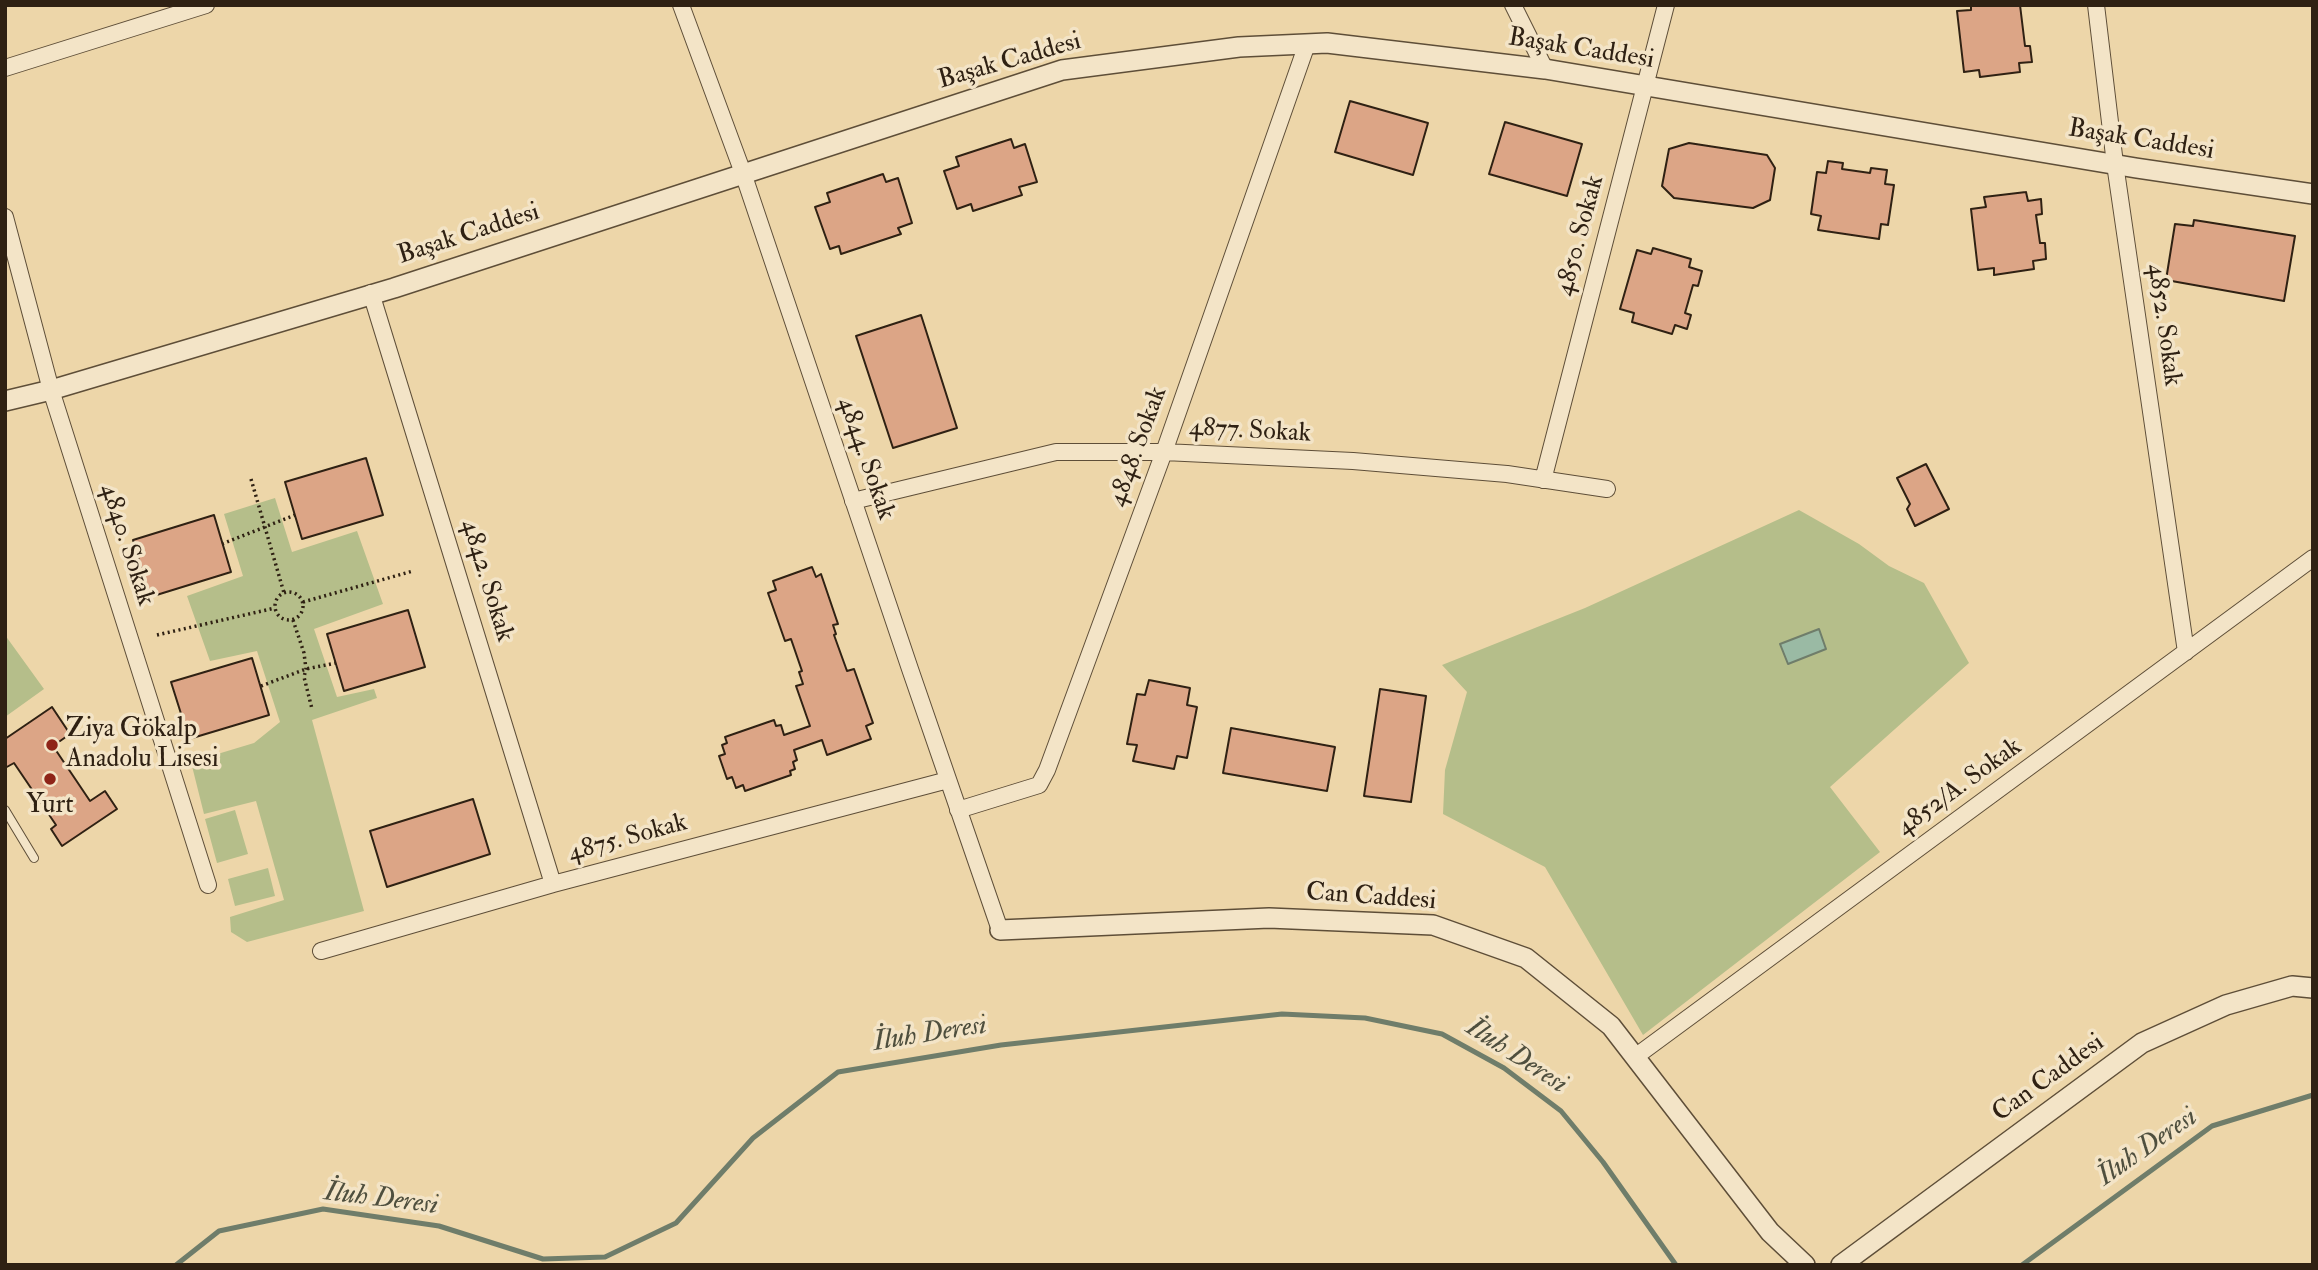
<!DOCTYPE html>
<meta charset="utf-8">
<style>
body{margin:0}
#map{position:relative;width:2318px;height:1270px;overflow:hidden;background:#edd6a9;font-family:"IM FELL Double Pica",serif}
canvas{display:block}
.frame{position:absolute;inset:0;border:7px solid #2f2113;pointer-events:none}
</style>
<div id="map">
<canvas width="2318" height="1270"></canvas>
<div class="frame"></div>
</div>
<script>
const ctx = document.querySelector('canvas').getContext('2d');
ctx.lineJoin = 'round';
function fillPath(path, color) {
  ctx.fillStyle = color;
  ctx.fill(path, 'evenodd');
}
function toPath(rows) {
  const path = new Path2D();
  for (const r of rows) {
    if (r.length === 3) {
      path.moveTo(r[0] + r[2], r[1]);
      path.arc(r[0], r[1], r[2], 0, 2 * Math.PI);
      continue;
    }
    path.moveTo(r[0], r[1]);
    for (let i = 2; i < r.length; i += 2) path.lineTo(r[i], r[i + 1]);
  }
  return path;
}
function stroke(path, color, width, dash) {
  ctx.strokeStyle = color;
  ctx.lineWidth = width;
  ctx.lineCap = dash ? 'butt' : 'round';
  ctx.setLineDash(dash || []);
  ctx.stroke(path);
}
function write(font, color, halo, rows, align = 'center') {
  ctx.font = font + ' "IM FELL Double Pica",serif';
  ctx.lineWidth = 7;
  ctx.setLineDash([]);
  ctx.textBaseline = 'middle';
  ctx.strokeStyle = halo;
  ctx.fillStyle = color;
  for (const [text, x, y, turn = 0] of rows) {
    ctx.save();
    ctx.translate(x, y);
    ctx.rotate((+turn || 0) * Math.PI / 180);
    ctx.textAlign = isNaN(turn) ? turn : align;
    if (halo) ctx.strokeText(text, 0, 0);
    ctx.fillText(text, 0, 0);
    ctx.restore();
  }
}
fillPath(toPath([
 [275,498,292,552,357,531,383,604,314,629,337,697,374,689,377,698,312,720,364,911,247,942,231,932,230,917,284,900,256,801,204,814,191,762,254,743,280,722,257,651,210,661,187,596,243,576,224,514],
 [1799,510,1859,544,1889,566,1924,583,1969,663,1830,787,1880,852,1643,1035,1545,867,1443,814,1445,770,1467,692,1442,665,1585,608],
 [5,635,44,689,5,717],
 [235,810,248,854,217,863,205,819],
 [268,868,275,896,235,906,228,879]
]), '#b5be8a');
const water = toPath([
 [1819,629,1826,649,1788,664,1780,644,1819,629]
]);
fillPath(water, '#9abaa4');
stroke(water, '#6f7d6a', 2);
stroke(toPath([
 [176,1265,219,1231,323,1209,439,1226,543,1259,605,1257,676,1223,753,1138,838,1072,1001,1045,1282,1014,1365,1018,1442,1034,1504,1068,1561,1111,1603,1162,1676,1265],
 [2022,1265,2212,1126,2313,1095]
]), '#6f7d6a', 5);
const building = toPath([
 [1971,5,2020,5,2025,46,2030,46,2032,62,2019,63,2020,72,1980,77,1979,70,1964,72,1957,11,1971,10,1971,5],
 [1350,101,1428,123,1413,175,1335,152,1350,101],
 [1505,122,1582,144,1567,196,1489,174,1505,122],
 [1011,139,1014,148,1025,144,1037,182,1019,187,1022,195,973,211,971,204,957,209,944,171,959,166,956,157,1011,139],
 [1689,143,1767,155,1775,168,1770,200,1753,208,1674,198,1662,186,1669,149,1689,143],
 [1828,161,1843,163,1842,169,1870,173,1871,168,1887,170,1885,184,1894,185,1888,225,1881,224,1879,239,1818,230,1821,216,1811,214,1817,172,1826,173,1828,161],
 [883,174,886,182,898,178,912,223,898,228,901,234,841,254,839,246,830,249,815,207,830,202,827,193,883,174],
 [2026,192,2028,201,2041,199,2042,214,2036,215,2040,243,2045,243,2046,259,2033,261,2034,269,1994,275,1994,268,1978,270,1971,209,1986,207,1984,197,2026,192],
 [2194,220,2295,236,2284,301,2166,280,2175,224,2193,226,2194,220],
 [1653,248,1691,259,1689,267,1702,271,1698,286,1693,285,1685,313,1691,315,1687,329,1675,325,1672,334,1632,322,1634,313,1620,309,1637,250,1651,254,1653,248],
 [921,315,957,428,893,448,856,336,921,315],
 [366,458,383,515,302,539,285,482,366,458],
 [1926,464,1949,509,1915,526,1907,509,1910,504,1897,478,1926,464],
 [214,515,231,572,150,597,133,540,214,515],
 [812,567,816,577,821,574,838,624,833,625,836,634,834,635,847,671,854,669,873,723,866,726,871,739,827,755,822,740,794,750,797,760,793,762,795,769,790,771,791,775,745,791,743,785,736,788,732,777,727,779,719,756,725,754,722,745,727,743,725,737,774,720,776,726,781,725,784,735,810,726,796,686,803,684,799,672,802,671,791,639,785,641,768,593,776,590,773,581,812,567],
 [408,610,425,667,344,691,327,634,408,610],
 [252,658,269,715,189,739,171,682,252,658],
 [1149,680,1190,688,1187,705,1197,707,1187,758,1177,756,1174,769,1133,761,1137,745,1127,744,1137,694,1145,695,1149,680],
 [1380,689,1426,696,1411,802,1364,796,1380,689],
 [52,707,70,734,53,746,90,801,105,791,117,809,62,846,51,829,56,825,14,763,5,768,5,739,52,707],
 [1231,728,1335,747,1327,791,1223,773,1231,728],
 [473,799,490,854,387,887,370,831,473,799]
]);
fillPath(building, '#dca586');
stroke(building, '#2f2113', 2);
const service = toPath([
 [5,810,34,858]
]);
const minor = toPath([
 [681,5,743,173,910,669,1000,930],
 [1513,5,1545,69],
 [2096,5,2115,164,2186,652],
 [5,68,206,5],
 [5,217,51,390,208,885],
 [371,293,553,884],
 [1543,480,1666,5],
 [853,501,1056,452,1164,452,1353,461,1507,474,1607,489],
 [958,810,1039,785,1047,770,1164,452,1307,44],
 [321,951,553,884,948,780],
 [1635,1057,2313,558]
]);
const tertiary = toPath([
 [5,401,51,390,394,288,1062,70,1239,47,1327,43,1545,69,2136,168,2313,194],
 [1000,930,1269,918,1433,925,1526,958,1611,1026,1770,1232,1805,1265],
 [1841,1265,2142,1043,2226,1005,2292,986,2313,988]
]);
stroke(service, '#5e4e38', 10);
stroke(minor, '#5e4e38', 18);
stroke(tertiary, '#5e4e38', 22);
stroke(toPath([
 [251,479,284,593],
 [222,544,295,515],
 [289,606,14],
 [303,602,413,571],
 [293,620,304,653,306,669,304,677,312,709],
 [157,635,275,608],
 [261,686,306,669,336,663]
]), '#2f2113', 3.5, [2, 3.5]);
stroke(service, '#f3e4c7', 8);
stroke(minor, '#f3e4c7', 16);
stroke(tertiary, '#f3e4c7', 19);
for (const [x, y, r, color] of [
 [52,745,7,"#8f2418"],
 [50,779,7,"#8f2418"]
]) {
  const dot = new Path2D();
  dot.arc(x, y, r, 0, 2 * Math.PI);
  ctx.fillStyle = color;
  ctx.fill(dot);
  stroke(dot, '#f3e4c7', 2.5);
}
write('26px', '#2f2113', '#f3e4c7', [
 ["Başak Caddesi",1581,50,9],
 ["Başak Caddesi",1010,62,-16],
 ["Başak Caddesi",2141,141,9],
 ["Başak Caddesi",469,235,-18],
 ["4850. Sokak",1581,236,-75],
 ["4852. Sokak",2163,325,82],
 ["4877. Sokak",1250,432,3],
 ["4848. Sokak",1139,447,-70],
 ["4844. Sokak",865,459,71],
 ["4840. Sokak",126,545,72],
 ["4842. Sokak",486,581,73],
 ["4852/A. Sokak",1960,788,-36],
 ["4875. Sokak",628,839,-15],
 ["Can Caddesi",1371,898,4],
 ["Can Caddesi",2049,1079,-36]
]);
write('26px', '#2f2113', '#f3e4c7', [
 ["Ziya Gökalp",66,730],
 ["Anadolu Lisesi",66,760],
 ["Yurt",50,806,"center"]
], 'left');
write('italic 28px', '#4f4f3e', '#f3e4c7', [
 ["İluh Deresi",930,1035,-9],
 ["İluh Deresi",1516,1057,33],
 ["İluh Deresi",2148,1148,-35],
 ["İluh Deresi",381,1200,7]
]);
</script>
